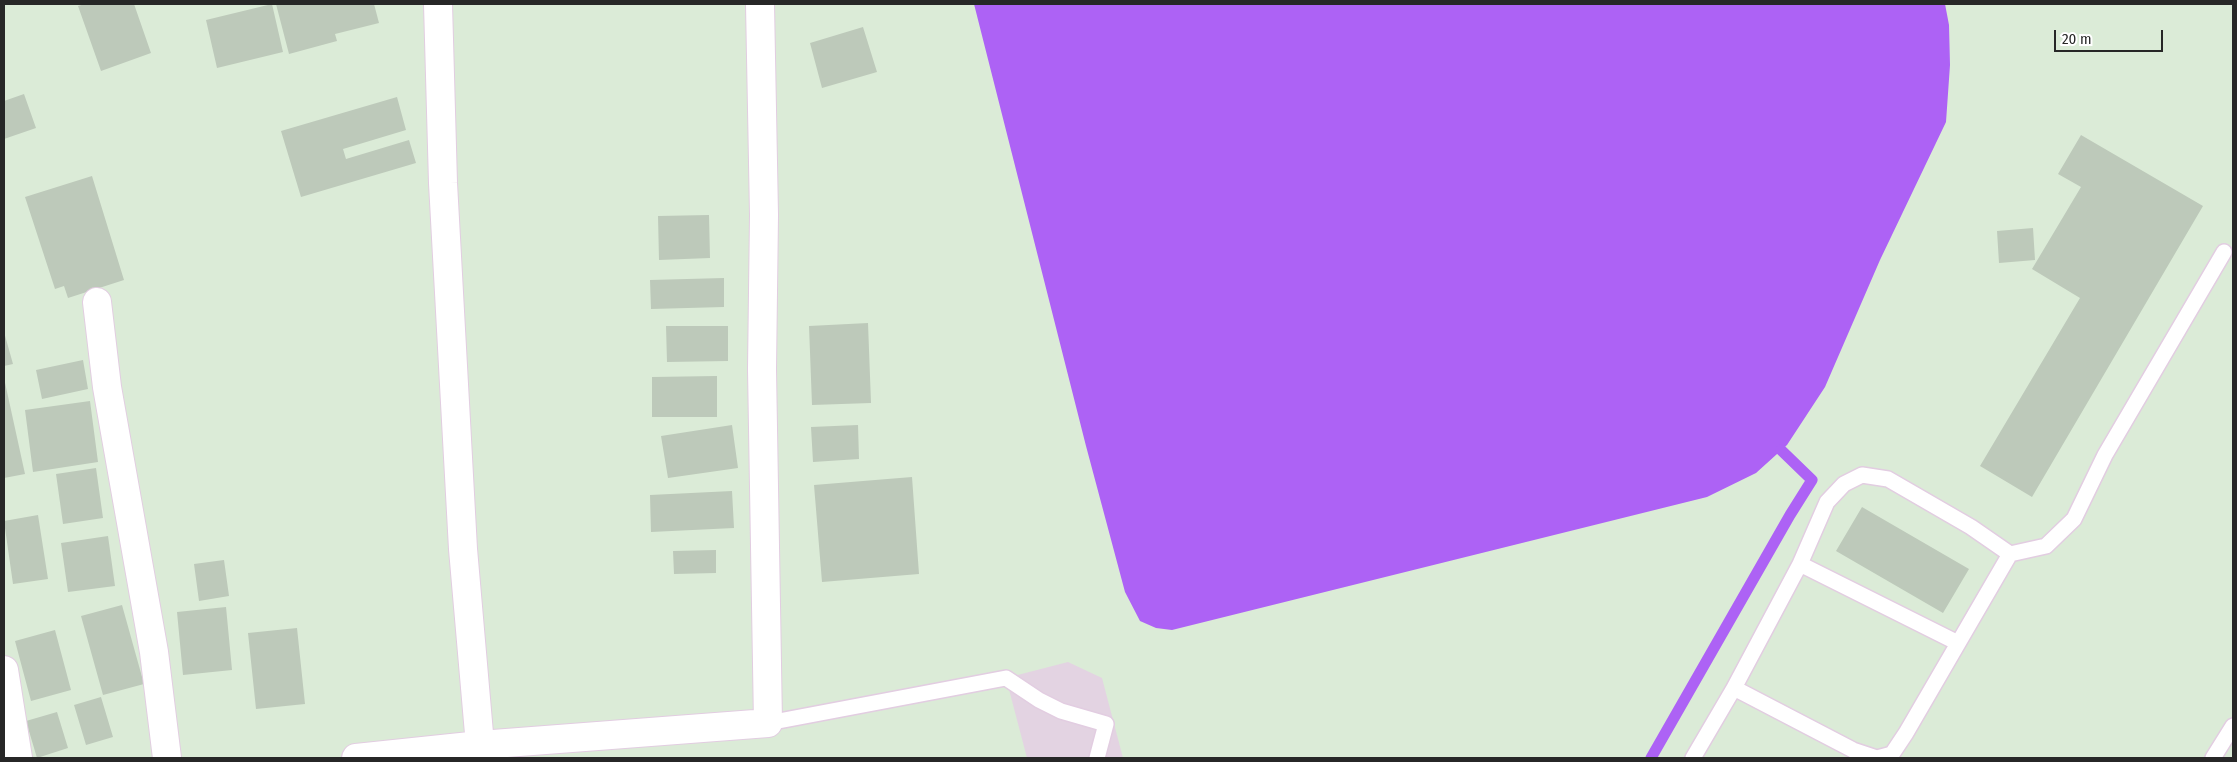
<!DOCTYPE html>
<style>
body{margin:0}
#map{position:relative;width:2237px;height:762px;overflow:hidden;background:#dbebd7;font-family:"Fira Sans Condensed",sans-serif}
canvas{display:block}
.frame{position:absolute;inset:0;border:5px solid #272727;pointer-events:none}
.scale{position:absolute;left:2054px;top:30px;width:109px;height:22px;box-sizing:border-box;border:2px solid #272727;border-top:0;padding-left:6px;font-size:15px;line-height:18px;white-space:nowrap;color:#272727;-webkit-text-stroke:4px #fff;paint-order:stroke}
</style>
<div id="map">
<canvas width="2237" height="762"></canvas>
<div class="frame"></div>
<div class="scale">20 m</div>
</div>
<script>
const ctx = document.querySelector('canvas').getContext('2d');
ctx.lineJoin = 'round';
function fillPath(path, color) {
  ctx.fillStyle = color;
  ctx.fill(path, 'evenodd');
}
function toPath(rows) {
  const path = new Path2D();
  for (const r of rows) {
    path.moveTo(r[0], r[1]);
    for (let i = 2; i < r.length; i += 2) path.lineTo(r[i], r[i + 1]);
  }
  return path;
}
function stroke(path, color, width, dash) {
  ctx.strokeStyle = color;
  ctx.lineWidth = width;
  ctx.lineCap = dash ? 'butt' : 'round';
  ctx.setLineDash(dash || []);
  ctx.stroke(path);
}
fillPath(toPath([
 [1068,662,1102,678,1123,758,1027,758,1006,678]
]), '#e3d3e2');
fillPath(toPath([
 [974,4,1945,4,1949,25,1950,65,1946,122,1880,260,1825,387,1787,445,1756,473,1707,497,1172,630,1156,628,1140,621,1125,592,1086,446]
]), '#ad62f5');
stroke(toPath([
 [1651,758,1790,515,1812,480,1781,450]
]), '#ad62f5', 11);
fillPath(toPath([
 [85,4,134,4,151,53,101,71,78,6],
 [272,4,283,52,217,68,206,20],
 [276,4,374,4,379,23,335,34,337,41,289,54],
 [863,27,877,72,822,88,810,43],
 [24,94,36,128,4,139,4,101],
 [397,97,406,130,343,149,346,159,409,140,416,163,301,197,281,131],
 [2081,135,2203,206,2032,497,1980,466,2080,298,2032,269,2081,187,2058,174],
 [92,176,124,280,68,298,64,286,55,289,25,197],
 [709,215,710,258,659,260,658,216],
 [2033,228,2035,260,1999,263,1997,231],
 [724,278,724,307,651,309,650,280],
 [868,323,871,403,812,405,809,326],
 [666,326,728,326,728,361,667,362],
 [4,332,13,364,4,366],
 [83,360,88,389,42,399,36,370],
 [717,376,717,417,652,417,652,377],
 [4,378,25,474,4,478],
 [90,401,98,462,33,472,25,410],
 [732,425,738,468,668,478,661,436],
 [858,425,859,459,813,462,811,427],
 [96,468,103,518,63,524,56,474],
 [912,477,919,574,822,582,814,485],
 [732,491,734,528,651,532,650,495],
 [1862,507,1969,569,1943,613,1836,551],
 [38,515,48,579,13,584,4,521],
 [108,536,115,586,68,592,61,543],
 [716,550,716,573,674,574,673,551],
 [224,560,229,596,199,601,194,564],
 [122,605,144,684,103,695,81,616],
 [226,607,232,670,183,675,177,612],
 [297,628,305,704,256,709,248,633],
 [55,630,71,690,31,701,15,641],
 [101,697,113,737,86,745,74,705],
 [57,712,68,748,37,758,26,721]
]), '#bdc9ba');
const service = toPath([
 [1800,564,1958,643],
 [1734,688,1853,750,1877,758,1892,754,1906,733,2010,554],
 [768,723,1006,678,1039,700,1061,711,1106,724,1097,758],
 [1693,758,1734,688,1800,564,1827,502,1844,484,1862,475,1888,479,1971,527,2010,554,2046,546,2074,519,2105,455,2224,252],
 [2213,758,2233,726]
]);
const minor = toPath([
 [438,4,443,183,463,549,480,745],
 [97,302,107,387,154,652,167,758],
 [4,670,18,758],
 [356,758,480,745,768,723,762,369,764,215,760,4]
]);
stroke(service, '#e2cde1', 18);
stroke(minor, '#e2cde1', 30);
stroke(service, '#fff', 15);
stroke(minor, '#fff', 28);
</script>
